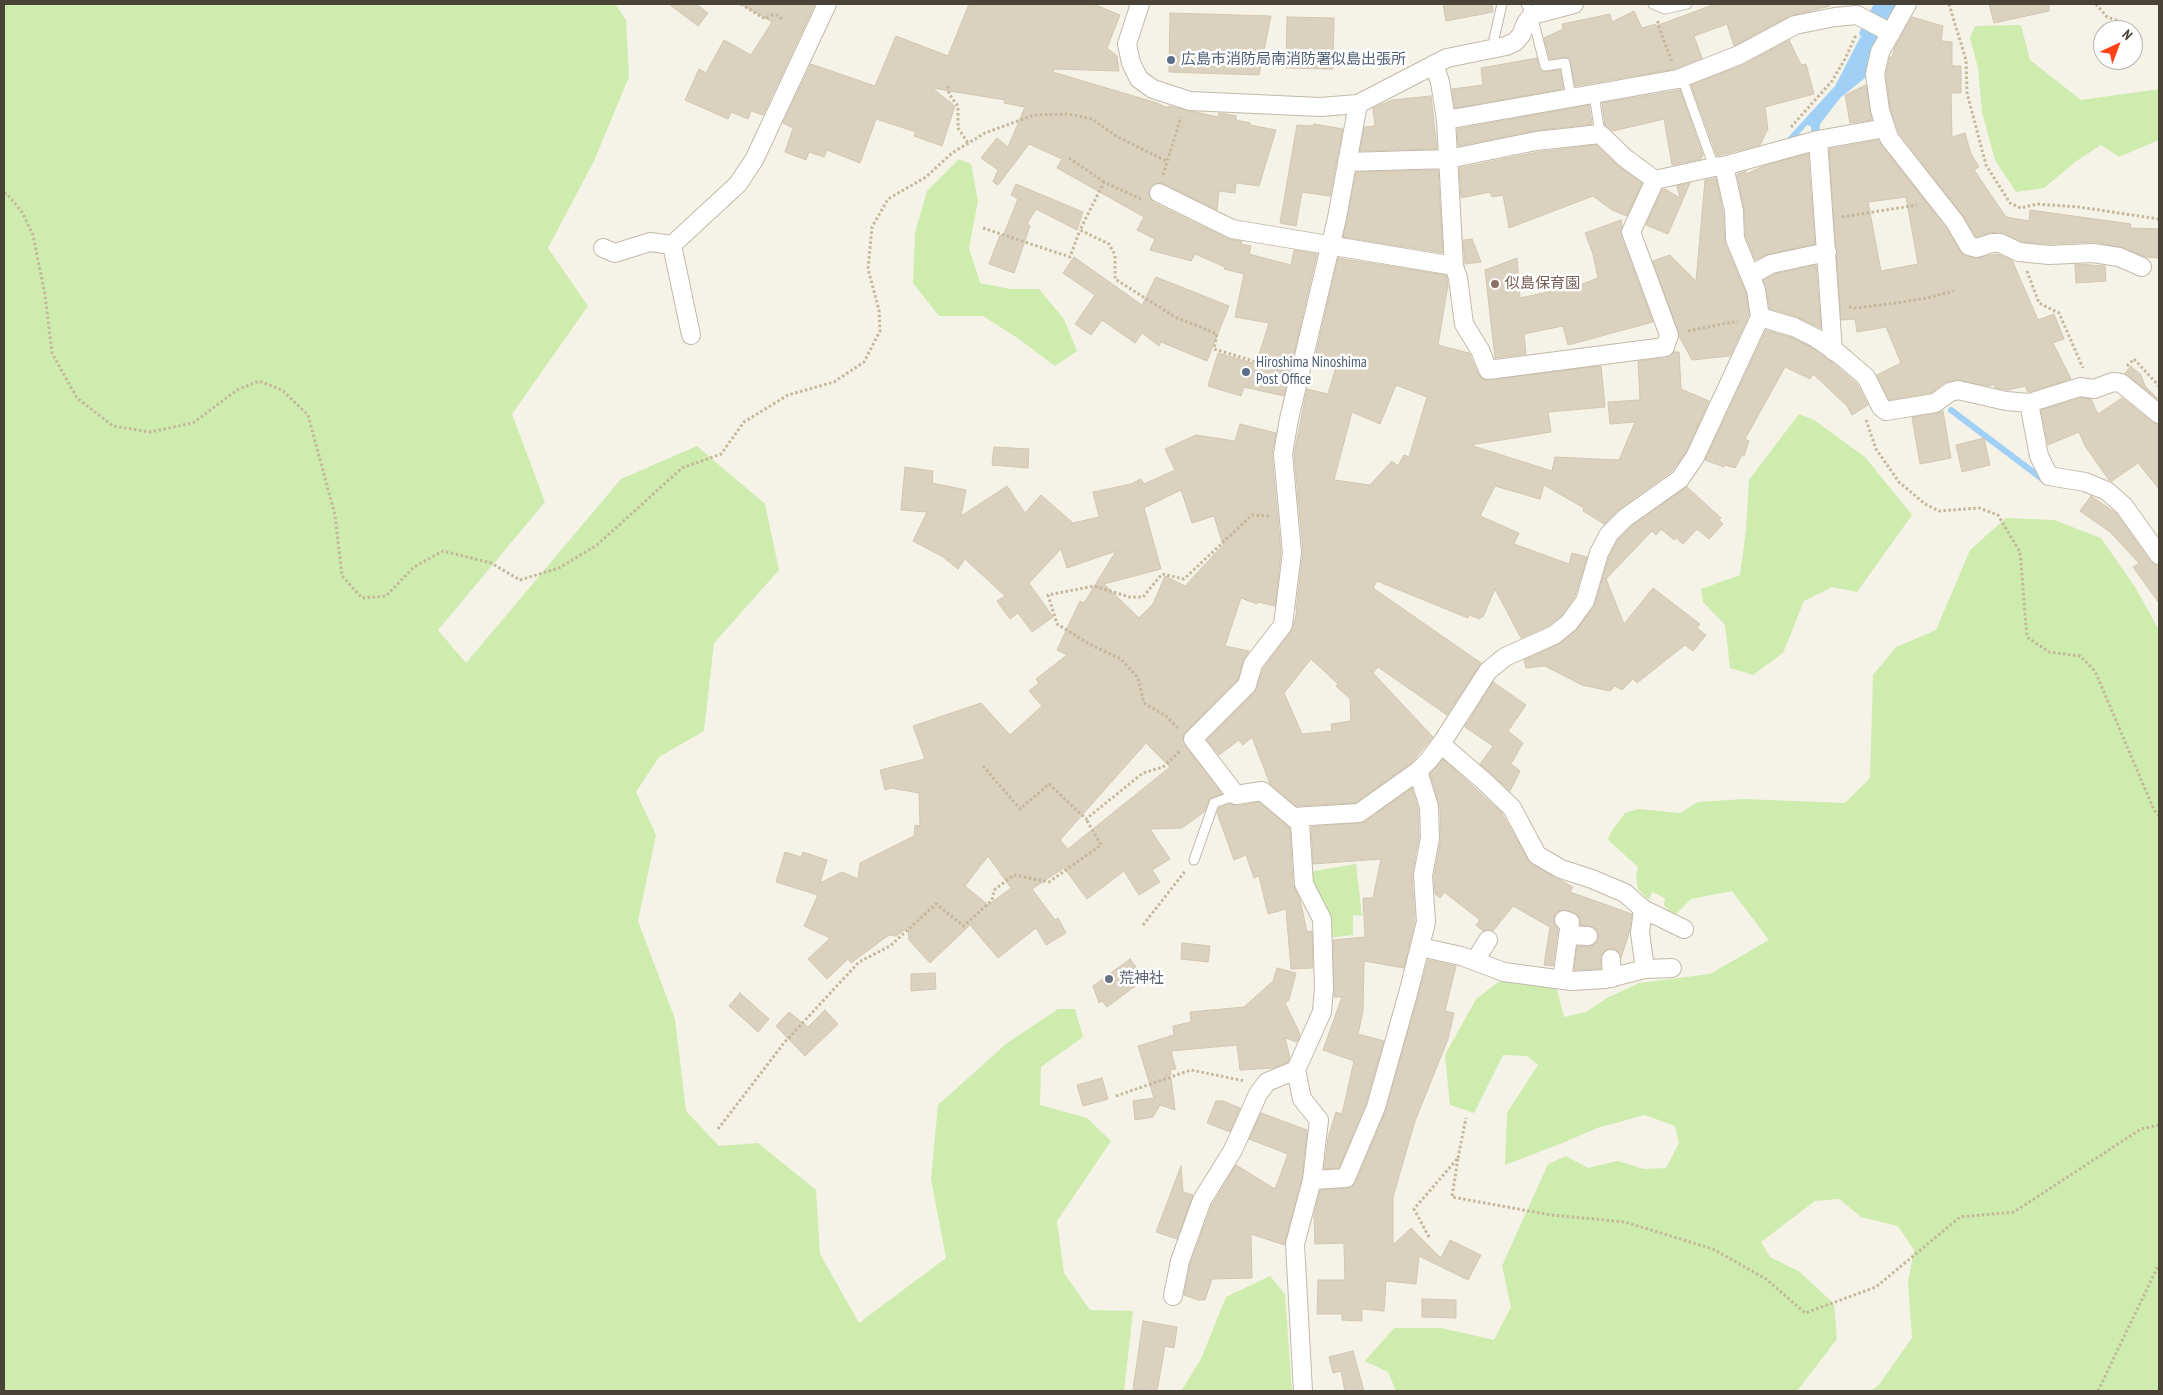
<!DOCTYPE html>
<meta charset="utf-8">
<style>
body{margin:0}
#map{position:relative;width:2163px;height:1395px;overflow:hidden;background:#f5f2e8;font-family:"PT Sans Narrow",sans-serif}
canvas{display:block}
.frame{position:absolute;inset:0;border:5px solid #494236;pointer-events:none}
.north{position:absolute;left:2093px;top:20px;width:50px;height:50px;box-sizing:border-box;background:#fff;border:1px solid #b6b3af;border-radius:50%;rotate:43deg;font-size:14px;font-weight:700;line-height:20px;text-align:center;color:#494236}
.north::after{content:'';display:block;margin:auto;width:18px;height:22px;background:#ff4015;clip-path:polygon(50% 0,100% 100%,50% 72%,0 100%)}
</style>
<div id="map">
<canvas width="2163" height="1395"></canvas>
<div class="frame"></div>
<div class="north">N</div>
</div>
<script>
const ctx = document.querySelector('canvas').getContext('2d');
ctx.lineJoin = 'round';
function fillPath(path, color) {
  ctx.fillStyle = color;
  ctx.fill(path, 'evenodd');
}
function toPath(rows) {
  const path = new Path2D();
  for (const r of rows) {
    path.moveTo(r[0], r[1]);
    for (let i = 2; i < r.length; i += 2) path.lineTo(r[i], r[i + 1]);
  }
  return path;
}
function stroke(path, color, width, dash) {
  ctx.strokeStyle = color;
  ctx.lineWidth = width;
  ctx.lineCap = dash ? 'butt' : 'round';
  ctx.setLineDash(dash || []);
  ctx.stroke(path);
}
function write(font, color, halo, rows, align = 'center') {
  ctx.font = font + ' "PT Sans Narrow","Noto Sans JP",sans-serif';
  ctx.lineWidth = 5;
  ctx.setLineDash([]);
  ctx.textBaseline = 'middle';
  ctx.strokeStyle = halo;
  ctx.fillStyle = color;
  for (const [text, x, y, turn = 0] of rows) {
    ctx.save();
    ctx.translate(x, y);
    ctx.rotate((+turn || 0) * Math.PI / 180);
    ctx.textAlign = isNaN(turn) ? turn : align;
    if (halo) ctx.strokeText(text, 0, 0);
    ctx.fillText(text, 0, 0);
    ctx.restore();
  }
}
fillPath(toPath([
 [4,4,615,4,626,20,629,77,594,161,548,248,588,306,512,414,545,502,438,630,466,663,621,479,697,446,765,504,779,570,714,643,704,731,659,757,636,792,656,835,638,921,675,1019,686,1111,719,1146,758,1143,816,1190,820,1254,859,1323,946,1258,931,1179,938,1105,1007,1043,1058,1009,1075,1009,1083,1037,1041,1067,1040,1105,1087,1118,1111,1141,1057,1221,1064,1273,1090,1310,1133,1311,1124,1391,4,1391],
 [2021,25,2030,60,2081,100,2159,89,2159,140,2119,157,2101,145,2075,162,2044,188,2016,192,1995,160,1982,112,1978,68,1970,38,1975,26],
 [959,159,971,164,978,201,969,248,980,283,1010,289,1039,289,1064,319,1077,351,1055,366,1019,339,983,316,939,316,913,283,915,233,927,191],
 [1799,414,1814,420,1865,457,1912,515,1857,592,1832,587,1804,601,1783,653,1753,675,1730,668,1725,625,1703,602,1701,589,1740,575,1746,531,1749,480],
 [2006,518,2054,520,2101,538,2135,587,2159,630,2159,1391,1870,1391,1878,1386,1912,1338,1908,1282,1914,1250,1898,1226,1861,1217,1839,1199,1815,1201,1761,1242,1770,1257,1800,1272,1834,1304,1837,1339,1797,1391,1396,1391,1388,1372,1365,1361,1394,1328,1441,1328,1494,1340,1511,1307,1502,1266,1548,1164,1566,1156,1588,1168,1618,1161,1644,1169,1666,1168,1679,1143,1675,1126,1645,1115,1597,1128,1565,1142,1505,1165,1507,1113,1538,1065,1527,1056,1503,1055,1474,1113,1450,1105,1445,1055,1476,999,1504,978,1556,986,1564,1017,1586,1012,1607,998,1639,983,1710,974,1769,940,1732,891,1691,899,1674,916,1664,905,1665,898,1652,892,1649,900,1638,889,1636,877,1638,867,1608,840,1611,832,1625,813,1638,809,1680,813,1698,802,1744,799,1845,803,1870,778,1873,675,1896,647,1936,630,1970,550],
 [1356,864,1362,916,1353,915,1353,935,1328,938,1308,872],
 [1270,1276,1285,1294,1292,1391,1181,1391,1201,1359,1226,1297]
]), '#ceecae');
fillPath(toPath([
 [1874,4,1899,4,1869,79,1865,78,1840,98,1820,124,1819,136,1812,137,1811,126,1807,125,1788,147,1782,144,1835,86,1861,36,1859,34,1863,24]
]), '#a0d0f6');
stroke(toPath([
 [1951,410,2045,481]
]), '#a0d0f6', 6);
const building = toPath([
 [669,4,696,4,708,13,698,26,669,4],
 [741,4,815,4,763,115,751,111,748,119,731,112,728,119,685,100,699,69,706,73,724,40,751,55,772,22,741,4],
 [969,4,1093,4,1120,15,1107,48,1117,56,1119,71,1054,69,1053,72,1157,103,1168,108,1168,106,1218,117,1219,113,1221,113,1236,116,1236,120,1250,123,1250,125,1276,130,1259,186,1236,183,1235,193,1219,191,1217,210,1163,183,1153,184,1148,193,1154,203,1228,239,1242,241,1241,244,1251,246,1249,254,1291,265,1294,250,1317,254,1284,396,1244,387,1241,396,1208,386,1218,353,1256,364,1269,323,1235,317,1244,274,1224,269,1225,267,1195,254,1191,261,1150,250,1155,239,1137,230,1144,217,1057,168,1062,159,1029,144,998,185,993,182,998,170,981,158,997,138,1008,147,1025,107,1004,103,1005,100,932,88,955,106,942,146,914,136,916,132,876,119,860,163,827,150,824,157,809,152,806,160,785,152,793,128,783,123,811,64,875,86,896,36,948,56,969,4],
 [1443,4,1492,4,1493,12,1446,21,1443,4],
 [1715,4,1829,4,1830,6,1790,16,1734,46,1727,24,1694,36,1702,58,1675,69,1575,86,1569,59,1565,57,1550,59,1544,38,1563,29,1562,24,1610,14,1612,22,1634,11,1642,28,1656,24,1656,26,1715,4],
 [1989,4,2049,4,2049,11,1994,23,1989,4],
 [1170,13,1271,16,1259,75,1169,72,1170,13],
 [1287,17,1334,18,1333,69,1286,68,1287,17],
 [1912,17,1943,26,1941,41,1952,42,1952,66,1961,66,1961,93,1951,93,1952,137,1965,133,1971,154,1979,167,1974,170,2006,217,2029,221,2030,210,2131,224,2130,228,2159,229,2159,258,2146,257,2121,247,2094,242,2049,244,2022,242,2000,232,1989,233,1976,237,1963,216,1899,133,1890,108,1886,74,1890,57,1892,57,1895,47,1912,17],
 [1789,40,1801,65,1806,64,1814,94,1765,107,1768,129,1760,145,1717,156,1691,85,1743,65,1789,40],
 [1537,58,1539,68,1542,72,1560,70,1563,89,1455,108,1452,89,1483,85,1481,68,1537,58],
 [1866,85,1872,120,1850,123,1845,95,1866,85],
 [1680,90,1703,155,1701,159,1672,165,1664,119,1613,131,1605,125,1602,103,1680,90],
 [1431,96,1437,149,1360,151,1364,127,1375,126,1373,108,1392,100,1431,96],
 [1589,105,1592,124,1534,131,1458,146,1457,129,1589,105],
 [1314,124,1343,129,1330,196,1302,192,1296,226,1280,223,1297,125,1313,126,1314,124],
 [1878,140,1946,228,1962,254,1975,258,1998,254,2012,260,2038,320,2054,314,2064,339,2053,343,2071,379,2028,392,2025,386,2008,390,1995,388,1994,384,1989,386,1955,380,1944,383,1931,393,1889,400,1877,375,1901,363,1886,327,1857,332,1855,319,1841,320,1829,149,1878,140],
 [1906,197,1918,264,1881,271,1868,202,1906,197],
 [1596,145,1618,166,1642,183,1627,216,1612,210,1593,196,1509,228,1503,195,1492,197,1490,192,1461,198,1459,168,1538,152,1596,145],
 [1808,154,1815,244,1769,254,1755,260,1746,237,1744,209,1737,174,1747,171,1744,175,1766,165,1808,154],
 [1438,170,1443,253,1343,237,1356,172,1438,170],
 [1716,178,1723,212,1725,243,1746,293,1749,315,1730,356,1692,360,1679,336,1653,261,1670,255,1696,281,1705,180,1716,178],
 [1690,183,1668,234,1646,225,1662,189,1665,189,1680,198,1677,186,1690,183],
 [1016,184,1083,212,1077,230,1036,209,1027,224,1030,226,1014,273,989,264,1000,235,1003,236,1018,199,1011,195,1016,184],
 [1621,220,1622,225,1621,236,1653,322,1568,345,1563,326,1524,334,1526,354,1495,358,1485,270,1517,258,1520,298,1580,285,1598,278,1593,254,1585,233,1621,220],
 [1472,239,1481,262,1465,264,1463,240,1472,239],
 [1074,257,1142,305,1156,277,1229,306,1207,361,1161,342,1159,346,1142,333,1135,343,1102,320,1091,335,1075,324,1095,295,1063,273,1074,257],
 [1338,258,1446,275,1448,285,1438,345,1469,353,1478,374,1484,380,1601,366,1605,407,1548,412,1551,432,1470,445,1552,471,1555,457,1619,460,1635,422,1610,424,1608,402,1640,400,1638,361,1666,358,1674,352,1679,352,1681,389,1709,401,1686,452,1672,471,1619,509,1604,524,1583,511,1584,508,1544,485,1540,499,1495,486,1480,516,1519,533,1514,544,1569,564,1572,553,1587,557,1575,596,1561,616,1548,626,1521,638,1495,589,1483,617,1481,616,1480,619,1469,615,1468,618,1377,581,1373,588,1481,663,1447,715,1378,667,1373,673,1433,737,1411,763,1355,803,1296,806,1270,784,1252,737,1243,745,1239,740,1219,755,1207,740,1255,692,1263,669,1293,627,1297,611,1296,610,1303,552,1294,454,1307,389,1328,394,1338,360,1316,353,1338,258],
 [1396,385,1427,397,1409,457,1404,455,1398,466,1392,461,1370,485,1334,480,1352,412,1380,424,1396,385],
 [1311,659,1338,684,1336,686,1350,699,1351,721,1331,724,1332,731,1302,734,1284,693,1311,659],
 [2075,264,2105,266,2106,281,2076,283,2075,264],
 [1816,265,1821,328,1797,317,1770,309,1763,280,1775,274,1816,265],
 [1766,330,1790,337,1811,347,1832,362,1857,384,1868,405,1852,415,1847,406,1813,374,1810,379,1785,367,1745,439,1749,441,1744,456,1742,455,1735,468,1725,465,1724,467,1705,460,1766,330],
 [2131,366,2141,375,2145,386,2159,400,2125,373,2131,366],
 [2081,398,2091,399,2098,414,2122,398,2152,422,2159,424,2159,489,2138,463,2112,481,2109,480,2085,446,2079,432,2048,445,2041,410,2081,398],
 [1943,411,1951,458,1920,464,1912,417,1937,413,1943,411],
 [1240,424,1276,433,1272,455,1281,553,1275,606,1258,602,1257,604,1241,598,1225,646,1249,651,1243,661,1238,679,1183,735,1185,745,1222,794,1210,798,1204,812,1182,828,1150,829,1170,859,1152,870,1160,882,1139,895,1124,871,1087,899,1064,868,1032,889,1055,920,1058,918,1066,933,1046,945,1036,928,998,958,970,925,930,963,909,940,908,927,896,936,889,935,851,963,848,959,827,979,808,959,830,938,804,926,818,895,776,882,785,852,801,857,803,852,827,860,820,883,842,872,858,879,860,863,914,836,915,825,920,826,919,793,891,788,885,790,880,770,925,759,913,726,981,703,1010,735,1042,706,1029,691,1039,683,1036,679,1067,655,1057,650,1080,601,1084,603,1116,551,1067,568,1061,549,1029,583,1053,617,1032,632,1018,613,1010,619,997,601,1005,596,965,559,958,569,943,557,913,541,927,512,901,510,905,467,933,471,932,483,966,490,961,516,1007,486,1025,513,1041,495,1073,523,1099,517,1093,492,1131,484,1141,479,1144,484,1175,470,1165,449,1196,435,1235,441,1240,424],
 [1181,490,1192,523,1214,516,1223,545,1185,586,1165,576,1153,604,1139,618,1104,584,1161,569,1144,508,1181,490],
 [1146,743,1170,767,1068,849,1060,840,1146,743],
 [988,856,1011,888,988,905,965,886,988,856],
 [1984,438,1990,465,1962,472,1956,445,1984,438],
 [994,447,1029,449,1028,468,992,465,994,447],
 [1687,487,1721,518,1719,520,1723,524,1709,539,1697,529,1683,544,1676,538,1674,540,1661,529,1656,535,1652,531,1606,579,1624,624,1653,588,1700,624,1697,628,1706,635,1693,651,1685,645,1637,683,1633,679,1622,690,1615,686,1610,691,1582,685,1545,666,1526,668,1524,660,1561,643,1577,629,1594,607,1609,557,1618,540,1632,526,1687,487],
 [2091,496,2116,513,2150,561,2159,566,2159,603,2133,567,2139,563,2110,532,2080,511,2091,496],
 [1493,682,1526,705,1508,731,1523,743,1511,764,1520,771,1510,791,1480,764,1493,746,1465,727,1493,682],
 [1443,759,1501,812,1531,864,1573,887,1570,892,1632,914,1629,933,1621,958,1616,950,1610,948,1601,955,1601,969,1574,970,1577,946,1592,946,1597,941,1599,936,1593,927,1580,925,1580,919,1577,914,1562,910,1557,912,1554,917,1554,923,1558,929,1553,966,1544,965,1550,927,1513,906,1493,931,1483,931,1476,925,1480,920,1444,892,1440,898,1435,894,1434,876,1441,838,1440,807,1430,774,1443,759],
 [1412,788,1418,809,1419,837,1412,875,1415,921,1404,968,1364,961,1363,1011,1358,1034,1384,1041,1366,1103,1339,1168,1324,1169,1328,1138,1336,1112,1342,1114,1354,1061,1323,1050,1342,997,1334,997,1333,940,1365,937,1363,898,1373,898,1381,859,1313,864,1311,827,1365,822,1412,788],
 [1259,802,1290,828,1293,885,1300,899,1307,932,1312,931,1313,968,1291,969,1286,909,1268,914,1259,876,1254,878,1246,855,1234,860,1217,813,1219,808,1230,804,1238,806,1259,802],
 [1182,943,1210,946,1208,962,1181,959,1182,943],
 [1130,959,1145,979,1107,1007,1102,1001,1099,1003,1093,986,1130,959],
 [1428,960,1456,966,1445,1011,1454,1013,1448,1039,1415,1121,1393,1197,1393,1245,1411,1228,1441,1258,1450,1240,1481,1255,1468,1280,1419,1256,1416,1284,1386,1281,1384,1311,1362,1309,1362,1321,1342,1320,1342,1314,1317,1314,1318,1280,1345,1280,1344,1243,1315,1244,1314,1215,1320,1190,1347,1188,1356,1182,1386,1110,1428,960],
 [1277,968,1296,973,1289,1000,1285,1003,1300,1034,1297,1042,1285,1038,1290,1058,1288,1062,1273,1068,1240,1070,1237,1045,1171,1051,1176,1069,1170,1070,1171,1075,1165,1075,1171,1078,1175,1110,1160,1105,1153,1117,1135,1120,1133,1101,1154,1098,1138,1046,1174,1035,1173,1026,1191,1022,1190,1012,1244,1007,1273,981,1277,968],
 [935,973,936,989,911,991,911,974,935,973],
 [740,993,769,1019,758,1032,729,1006,740,993],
 [825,1010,838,1024,805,1056,776,1026,789,1012,808,1027,825,1010],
 [1102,1078,1108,1099,1083,1106,1077,1085,1102,1078],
 [1216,1101,1223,1101,1240,1108,1230,1132,1207,1123,1216,1101],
 [1261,1113,1307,1130,1302,1178,1284,1245,1251,1234,1252,1278,1212,1279,1205,1300,1198,1300,1184,1295,1190,1264,1212,1205,1236,1165,1275,1189,1288,1154,1249,1139,1261,1113],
 [1181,1166,1183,1192,1193,1195,1177,1239,1156,1232,1181,1166],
 [1422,1299,1456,1300,1456,1318,1422,1317,1422,1299],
 [1143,1321,1177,1327,1174,1348,1165,1346,1157,1391,1133,1389,1143,1321],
 [1353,1351,1364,1391,1345,1391,1341,1371,1333,1373,1329,1357,1353,1351]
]);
fillPath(building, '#dbd1bf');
stroke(building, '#d3c6af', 1);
const service = toPath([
 [1526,4,1532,15,1545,66,1565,63,1571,98],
 [1653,4,1665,9,1687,4],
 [1495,48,1494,39,1502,4],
 [1682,78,1714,167],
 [1594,94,1600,134],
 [1194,860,1214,803,1236,795]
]);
const minor = toPath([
 [1140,4,1127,44,1131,63,1139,79,1153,89,1190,101,1320,107,1358,104,1447,58,1506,46,1515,42,1521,35,1526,23,1532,15,1574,4],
 [1907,4,1880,52,1875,74,1880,110,1889,138,1955,222,1969,246,1977,248,1992,243,2000,243,2019,252,2049,255,2093,253,2119,257,2142,267],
 [1446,120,1678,79,1739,55,1795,25,1835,17,1857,15,1891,33],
 [1818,140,1833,351],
 [1347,162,1448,159,1536,141,1600,134,1625,158,1655,180],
 [1724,166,1734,211,1735,239,1756,290,1760,317],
 [1159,193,1232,229,1454,266,1446,120,1440,82,1434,64],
 [672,245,691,335],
 [603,248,615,253,650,242,672,245,738,184,754,160,827,4],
 [1454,266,1458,278,1464,324,1480,350,1488,370,1665,347,1669,335,1631,232,1655,180,1714,167,1724,166,1818,140,1885,128],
 [1751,275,1771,264,1827,252],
 [2029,403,2039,456,2049,476,2085,482,2107,491,2124,506,2159,555],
 [1441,744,1485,782,1512,808,1537,855,1561,869,1592,879,1625,893,1643,909,1684,929],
 [1293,817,1359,813,1418,771],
 [1643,909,1640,933,1645,969],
 [1568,935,1588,936],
 [1420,947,1461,956,1504,972,1571,981,1605,979,1645,969,1672,968],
 [1611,959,1612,978],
 [1475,961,1488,940],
 [1562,980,1570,922,1564,920],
 [1312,1180,1346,1178,1376,1107,1409,990,1426,922,1423,875,1430,838,1429,807,1418,771,1429,760,1441,744,1488,671,1505,657,1554,635,1569,623,1585,601,1599,553,1609,534,1625,518,1680,479,1695,457,1760,317,1794,327,1816,338,1839,354,1866,377,1881,407,1886,411,1935,403,1950,392,1958,390,2006,401,2029,403,2080,387,2094,389,2113,382,2121,383,2159,414],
 [1173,1296,1180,1261,1202,1200,1233,1150,1258,1094,1267,1082,1296,1070],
 [1303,1391,1295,1244,1312,1180,1319,1120,1302,1099,1296,1070,1322,1012,1324,988,1322,919,1304,884,1300,823,1262,791,1236,795,1193,739,1247,685,1253,664,1283,625,1292,553,1283,454,1289,419,1337,218,1358,104]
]);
stroke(service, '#c2baaa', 11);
stroke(minor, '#c2baaa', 20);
stroke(toPath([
 [741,4,765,19,772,15,777,15,782,19],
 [1949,4,1966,60,1967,93,1986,165,2010,203,2021,208,2037,204,2079,207,2159,219],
 [2096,4,2107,17,2124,23],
 [1658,21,1658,25,1672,62],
 [948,86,949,94,958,106,958,128,968,143],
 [1791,127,1832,81,1845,59,1856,35],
 [1069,158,1104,182],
 [1163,175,1181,117],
 [4,193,7,194,22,212,33,235,45,295,52,353,77,398,113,426,150,432,193,423,237,390,259,381,282,390,308,415,335,515,342,576,362,598,386,596,414,567,443,551,491,563,520,580,559,568,597,545,682,468,721,454,744,422,788,395,834,382,864,362,880,331,879,310,868,269,872,227,888,199,926,177,952,153,985,133,1034,115,1068,114,1092,119,1116,136,1166,161],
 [1141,199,1104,182,1080,230,1109,244,1115,255,1115,279,1175,317,1217,334,1214,349,1282,370],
 [1842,217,1917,205],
 [983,228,1070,257,1080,230],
 [2027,271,2039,303,2059,313,2083,368],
 [1849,307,1857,308,1896,303,1927,298,1954,291],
 [1688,331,1738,321],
 [2127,366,2134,359,2159,386],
 [1866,420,1876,449,1899,482,1925,504,1939,511,1979,508,1998,515,2020,552,2027,637,2049,652,2080,656,2095,671,2154,810,2159,816],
 [1178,728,1166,716,1144,703,1138,678,1121,659,1089,644,1057,624,1048,595,1094,586,1129,597,1143,597,1162,574,1184,579,1252,515,1270,516],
 [983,766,1020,809,1049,784,1086,819,1143,773,1163,767,1180,751],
 [1143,925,1186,870],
 [1116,1096,1191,1070,1245,1081],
 [718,1129,784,1043,859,962,890,946,936,904,964,926,992,900,994,890,1014,875,1049,882,1101,845,1086,819],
 [1458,1158,1466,1118],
 [1429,1237,1414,1209,1458,1158,1452,1197,1551,1215,1625,1222,1713,1249,1766,1279,1805,1313,1876,1287,1960,1217,2014,1212,2141,1129,2159,1125],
 [2098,1391,2159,1264]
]), '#c5b79a', 3, [2.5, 2.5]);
stroke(service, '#fff', 9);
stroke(minor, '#fff', 18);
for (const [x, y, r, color] of [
 [1171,60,5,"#5c6f8a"],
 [1495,284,5,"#8d6e63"],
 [1246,372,5,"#5c6f8a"],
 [1109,979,5,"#6b7280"]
]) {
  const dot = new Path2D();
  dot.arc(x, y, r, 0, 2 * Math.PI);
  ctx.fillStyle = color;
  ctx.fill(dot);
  stroke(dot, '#fff', 2);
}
write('15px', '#4e5e75', '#fff', [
 ["広島市消防局南消防署似島出張所",1181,60],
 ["Hiroshima Ninoshima",1256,363],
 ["Post Office",1256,380]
], 'left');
write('15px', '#785e54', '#fff', [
 ["似島保育園",1505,284]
], 'left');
write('15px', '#5b616d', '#fff', [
 ["荒神社",1119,979]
], 'left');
</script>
